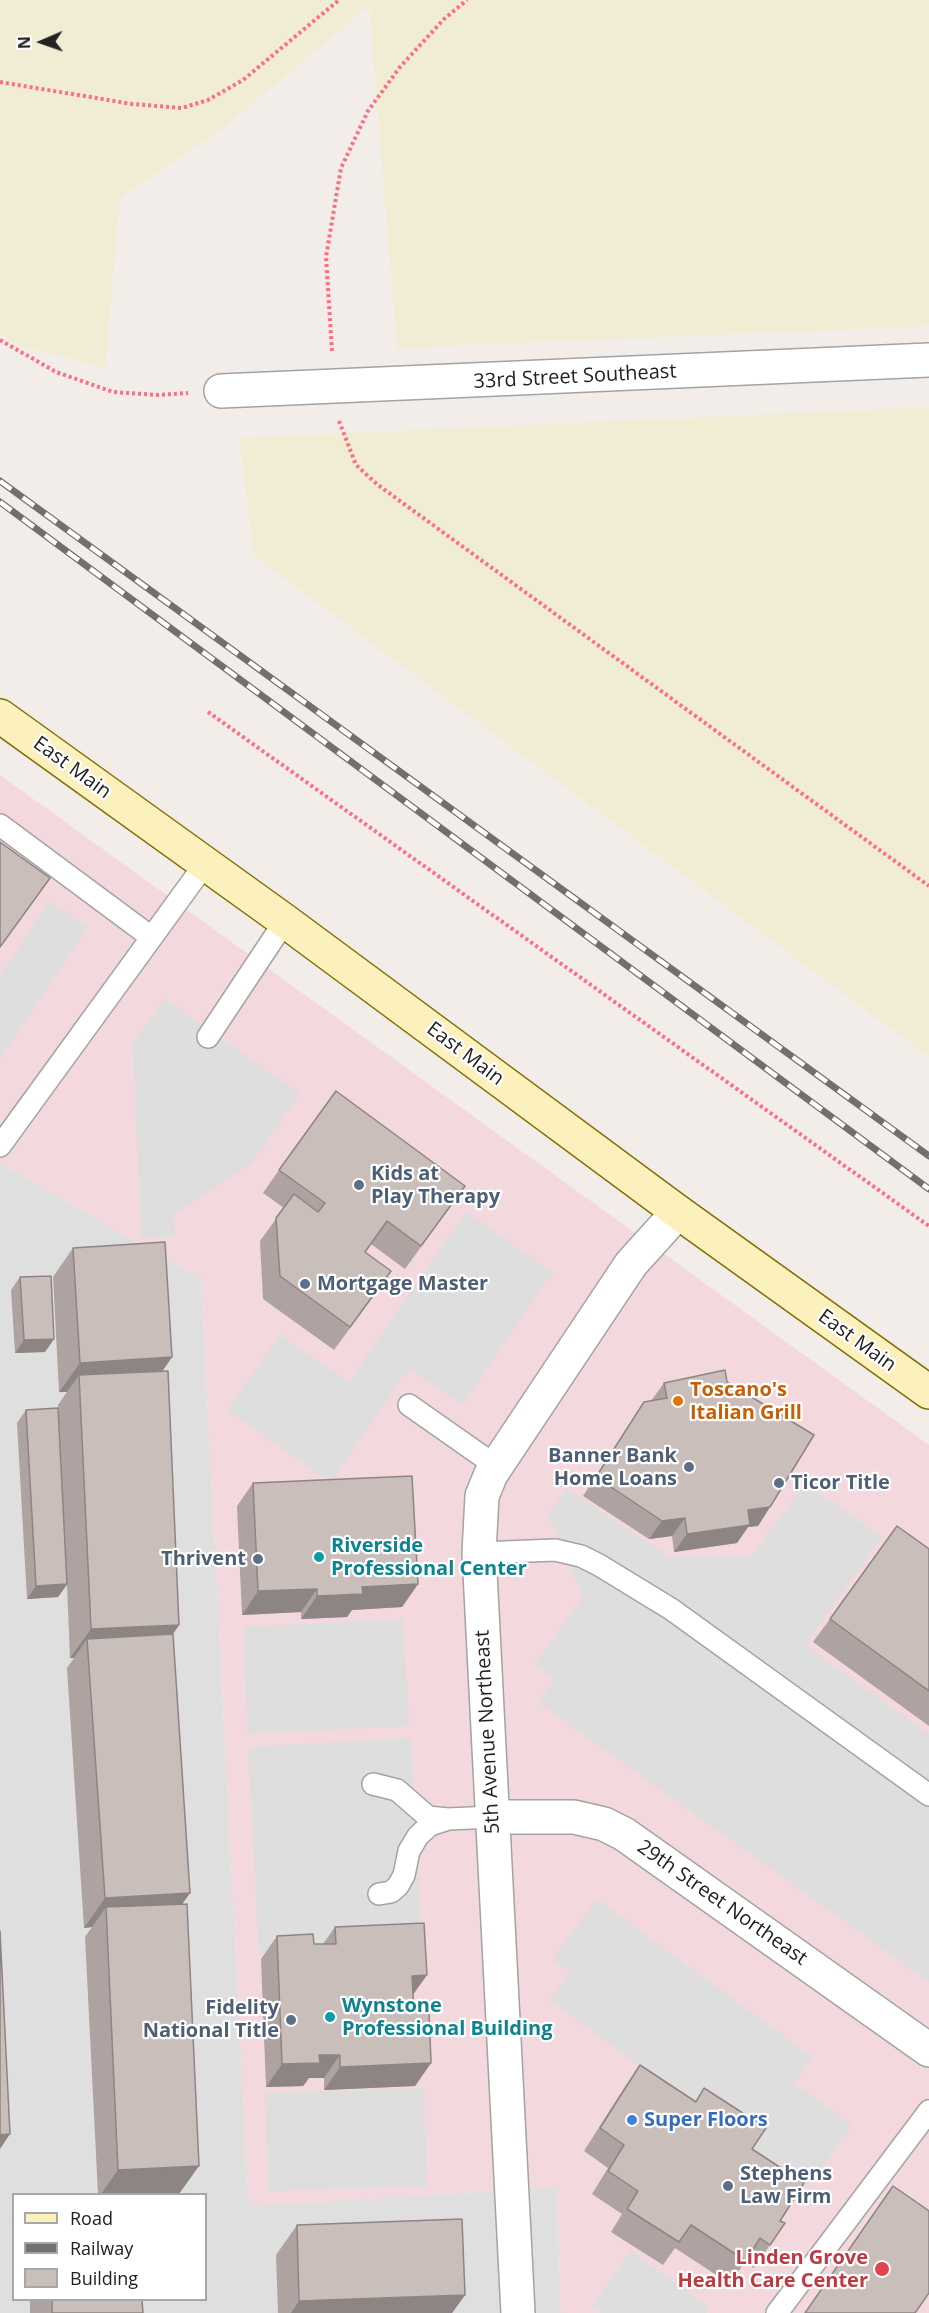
<!DOCTYPE html>
<style>
body{margin:0}
#map{position:relative;width:929px;height:2313px;overflow:hidden;background:#f2ede9;font-family:"Open Sans",sans-serif}
canvas{display:block}
.legend{position:absolute;left:12px;top:2193px;width:195px;height:108px;box-sizing:border-box;background:#fff;border:2px solid #a7a7a7;margin:0;padding:8px 10px;list-style:none;font-size:18px;color:#222}
.legend li{display:flex;align-items:center;gap:12px;height:30px}
.legend b{width:30px;border:2px solid #a7a7a7}
.north{position:absolute;left:12px;top:12px;width:60px;height:60px;-webkit-text-stroke:4px #fff;paint-order:stroke;rotate:268deg;font-size:16px;font-weight:700;line-height:24px;text-align:center;color:#222}
.north::after{content:'';display:block;margin:auto;width:21px;height:27px;background:#222;clip-path:polygon(50% 0,100% 100%,50% 72%,0 100%)}
</style>
<div id="map">
<canvas width="929" height="2313"></canvas>
<ul class="legend">
<li><b style="height:8px;background:#fcf0bd"></b>Road</li>
<li><b style="height:8px;background:#707070"></b>Railway</li>
<li><b style="height:16px;background:#cabebb"></b>Building</li>
</ul>
<div class="north">N</div>
</div>
<script>
const ctx = document.querySelector('canvas').getContext('2d');
ctx.lineJoin = 'round';
function fillPath(path, color) {
  ctx.fillStyle = color;
  ctx.fill(path, 'evenodd');
}
function toPath(rows) {
  const path = new Path2D();
  for (const r of rows) {
    path.moveTo(r[0], r[1]);
    for (let i = 2; i < r.length; i += 2) path.lineTo(r[i], r[i + 1]);
  }
  return path;
}
function stroke(path, color, width, dash) {
  ctx.strokeStyle = color;
  ctx.lineWidth = width;
  ctx.lineCap = dash ? 'butt' : 'round';
  ctx.setLineDash(dash || []);
  ctx.stroke(path);
}
function write(font, color, halo, rows, align = 'center') {
  ctx.font = font + ' "Open Sans",sans-serif';
  ctx.lineWidth = 4.5;
  ctx.setLineDash([]);
  ctx.textBaseline = 'middle';
  ctx.strokeStyle = halo;
  ctx.fillStyle = color;
  for (const [text, x, y, turn = 0] of rows) {
    ctx.save();
    ctx.translate(x, y);
    ctx.rotate((+turn || 0) * Math.PI / 180);
    ctx.textAlign = isNaN(turn) ? turn : align;
    if (halo) ctx.strokeText(text, 0, 0);
    ctx.fillText(text, 0, 0);
    ctx.restore();
  }
}
fillPath(toPath([
 [0,1163,201,1279,249,2206,557,2187,561,2313,0,2313],
 [14,2194,206,2194,206,2300,14,2300]
]), '#e0dfdf');
fillPath(toPath([
 [0,775,929,1445,929,2313,561,2313,557,2187,249,2206,201,1279,0,1163]
]), '#f3d8de');
fillPath(toPath([
 [0,0,929,0,929,326,397,348,369,6,224,127,120,198,105,368,12,343,0,332],
 [929,407,929,1057,254,556,239,438]
]), '#f1ecd4');
fillPath(toPath([
 [49,901,88,927,0,1060,0,976],
 [165,999,300,1093,252,1163,174,1215,175,1237,141,1238,133,1044],
 [466,1212,553,1272,462,1405,409,1368,331,1482,227,1410,280,1335,349,1382],
 [805,1483,882,1537,805,1645,929,1734,929,1982,538,1702,555,1679,535,1664,583,1597,548,1516,566,1488,671,1558,751,1557],
 [403,1619,409,1726,248,1734,243,1627],
 [411,1738,422,1944,259,1953,248,1747],
 [597,1899,812,2057,794,2083,852,2125,806,2188,550,2000,570,1972,552,1959],
 [424,2088,427,2187,268,2191,265,2093],
 [631,2251,710,2308,706,2313,602,2313,592,2306]
]), '#dedede');
const lane = toPath([
 [0,825,151,937],
 [208,1037,285,921],
 [0,1146,205,864],
 [409,1405,496,1466],
 [479,1553,555,1550,581,1556,599,1565,671,1609,929,1795],
 [373,1784,397,1790,428,1817,448,1819,493,1817],
 [379,1894,391,1892,398,1886,404,1875,409,1851,418,1836,430,1825,448,1819],
 [777,2313,929,2111]
]);
const street = toPath([
 [221,391,929,360],
 [493,1817,574,1817,604,1824,624,1834,929,2050],
 [518,2313,479,1553,482,1496,491,1474,631,1264,678,1212]
]);
const secondary = toPath([
 [0,716,285,921,678,1212,929,1392]
]);
stroke(lane, '#a3a3a3', 24);
stroke(street, '#a3a3a3', 36);
stroke(secondary, '#816f01', 36);
stroke(toPath([
 [0,82,132,104,182,108,208,100,243,80,339,0],
 [0,340,56,372,113,392,158,395,188,393],
 [332,351,326,257,341,168,368,111,400,67,444,19,467,0],
 [339,421,356,465,378,485,929,886],
 [208,712,929,1226]
]), '#fe6e82', 4, [3, 3]);
stroke(lane, '#fff', 21);
stroke(street, '#fff', 33);
stroke(secondary, '#fcf0bd', 33);
const rail = toPath([
 [0,481,929,1156],
 [0,502,929,1189]
]);
stroke(rail, '#707070', 7);
stroke(rail, '#fff', 4.5, [14]);
fillPath(toPath([
 [279,1170,465,1186,405,1269,371,1244,365,1252,375,1294,334,1350,263,1299,260,1241,284,1208,263,1193],
 [73,1248,172,1357,162,1372,179,1625,173,1634,190,1893,182,1904,179,2194,98,2194,85,1937,92,1927,84,1928,67,1668,74,1658,70,1658,67,1585,58,1597,27,1599,17,1423,26,1410,62,1484,58,1405,67,1392,59,1392,53,1277],
 [20,1277,54,1339,45,1352,15,1353,11,1290],
 [727,1382,770,1507,758,1526,748,1527,737,1543,674,1552,672,1536,649,1539,583,1496,644,1402,651,1401,664,1383],
 [253,1483,418,1584,402,1607,352,1610,347,1617,301,1619,301,1612,242,1615,237,1506],
 [929,1549,929,1726,813,1642,830,1619],
 [335,1927,427,1975,413,1995,414,2012,431,2063,415,2086,324,2090,324,2078,309,2078,303,2086,266,2087,261,1959,277,1936,314,1944,323,1944],
 [640,2065,695,2101,704,2088,752,2149,780,2221,770,2245,754,2268,745,2262,730,2284,675,2248,663,2265,611,2232,622,2214,592,2194,608,2168,584,2151,624,2088],
 [297,2225,465,2295,452,2313,278,2313,276,2255],
 [30,2300,142,2300,143,2313,30,2313]
]), '#aea3a1');
fillPath(toPath([
 [54,1339,45,1352,15,1353,24,1340],
 [172,1357,151,1387,79,1375,67,1392,59,1392,80,1363],
 [770,1507,758,1526,748,1527,737,1543,674,1552,687,1534,748,1510],
 [685,1518,672,1536,649,1539,662,1521],
 [67,1584,58,1597,27,1599,36,1586],
 [418,1584,402,1607,352,1610,347,1617,301,1619,317,1596,362,1587],
 [317,1589,301,1612,242,1615,258,1591],
 [179,1625,159,1654,87,1639,74,1658,70,1658,91,1629],
 [190,1893,169,1923,106,1907,92,1927,84,1928,105,1898],
 [427,1975,410,1998,412,1976],
 [319,2055,340,2055,324,2078,309,2078,303,2086,266,2087,282,2064],
 [431,2063,415,2086,324,2090,340,2067],
 [10,2134,0,2149,0,2135],
 [199,2166,179,2194,101,2194,118,2170],
 [465,2295,452,2313,291,2313,299,2301]
]), '#8d8583');
const building = toPath([
 [0,842,50,878,0,947,0,842],
 [336,1091,465,1186,421,1246,387,1221,365,1252,391,1271,350,1327,280,1276,276,1218,294,1194,318,1212,325,1203,279,1170,336,1091],
 [165,1242,172,1357,80,1363,73,1248,165,1242],
 [51,1276,54,1339,24,1340,20,1277,51,1276],
 [725,1370,727,1382,814,1435,770,1507,748,1510,750,1525,687,1534,685,1518,662,1521,596,1477,644,1402,667,1398,664,1383,725,1370],
 [168,1371,179,1625,91,1629,79,1375,168,1371],
 [58,1408,67,1584,36,1586,26,1410,58,1408],
 [412,1476,418,1584,362,1587,363,1594,317,1596,317,1589,258,1591,253,1483,412,1476],
 [897,1526,929,1549,929,1691,830,1619,897,1526],
 [173,1634,190,1893,105,1898,87,1639,173,1634],
 [187,1904,199,2166,118,2170,106,1907,187,1904],
 [424,1923,427,1975,412,1976,414,2012,429,2011,431,2063,340,2067,340,2055,319,2055,320,2063,282,2064,277,1936,313,1934,314,1944,336,1944,335,1927,424,1923],
 [0,1931,10,2134,0,2135,0,1931],
 [640,2065,696,2102,704,2088,766,2128,752,2149,804,2183,780,2221,785,2223,770,2245,760,2238,746,2261,691,2225,679,2242,627,2209,638,2191,608,2171,624,2145,600,2128,640,2065],
 [893,2186,929,2211,929,2293,915,2313,805,2313,893,2186],
 [462,2219,465,2295,299,2301,297,2225,462,2219],
 [52,2300,142,2300,143,2313,52,2313,52,2300]
]);
fillPath(building, '#cabebb');
stroke(building, '#8d8583', 1.5);
for (const [x, y, r, color] of [
 [359,1185,6,"#5c6f8a"],
 [305,1284,6,"#5c6f8a"],
 [678,1401,6,"#e8710a"],
 [689,1467,6,"#5c6f8a"],
 [779,1483,6,"#5c6f8a"],
 [319,1557,6,"#0f9aa8"],
 [258,1559,6,"#5c6f8a"],
 [330,2017,6,"#0f9aa8"],
 [291,2020,6,"#5c6f8a"],
 [632,2120,6,"#3f7fe0"],
 [728,2186,6,"#5c6f8a"],
 [882,2269,8,"#e0444e"]
]) {
  const dot = new Path2D();
  dot.arc(x, y, r, 0, 2 * Math.PI);
  ctx.fillStyle = color;
  ctx.fill(dot);
  stroke(dot, '#fff', 2);
}
write('20px', '#222', '#fff', [
 ["33rd Street Southeast",575,377,-3],
 ["East Main",72,768,36],
 ["East Main",465,1054,37],
 ["East Main",857,1341,36],
 ["5th Avenue Northeast",488,1732,-93],
 ["29th Street Northeast",722,1903,35]
]);
write('bold 20px', '#4e5e75', '#fff', [
 ["Kids at",371,1174],
 ["Play Therapy",371,1197],
 ["Mortgage Master",317,1284],
 ["Banner Bank",677,1456,"right"],
 ["Home Loans",677,1479,"right"],
 ["Ticor Title",791,1483],
 ["Thrivent",246,1559,"right"],
 ["Fidelity",279,2008,"right"],
 ["National Title",279,2031,"right"],
 ["Stephens",740,2174],
 ["Law Firm",740,2197]
], 'left');
write('bold 20px', '#c56008', '#fff', [
 ["Toscano's",690,1390],
 ["Italian Grill",690,1413]
], 'left');
write('bold 20px', '#0d838f', '#fff', [
 ["Riverside",331,1546],
 ["Professional Center",331,1569],
 ["Wynstone",342,2006],
 ["Professional Building",342,2029]
], 'left');
write('bold 20px', '#366cbe', '#fff', [
 ["Super Floors",644,2120]
], 'left');
write('bold 20px', '#be3a42', '#fff', [
 ["Linden Grove",868,2258],
 ["Health Care Center",868,2281]
], 'right');
</script>
